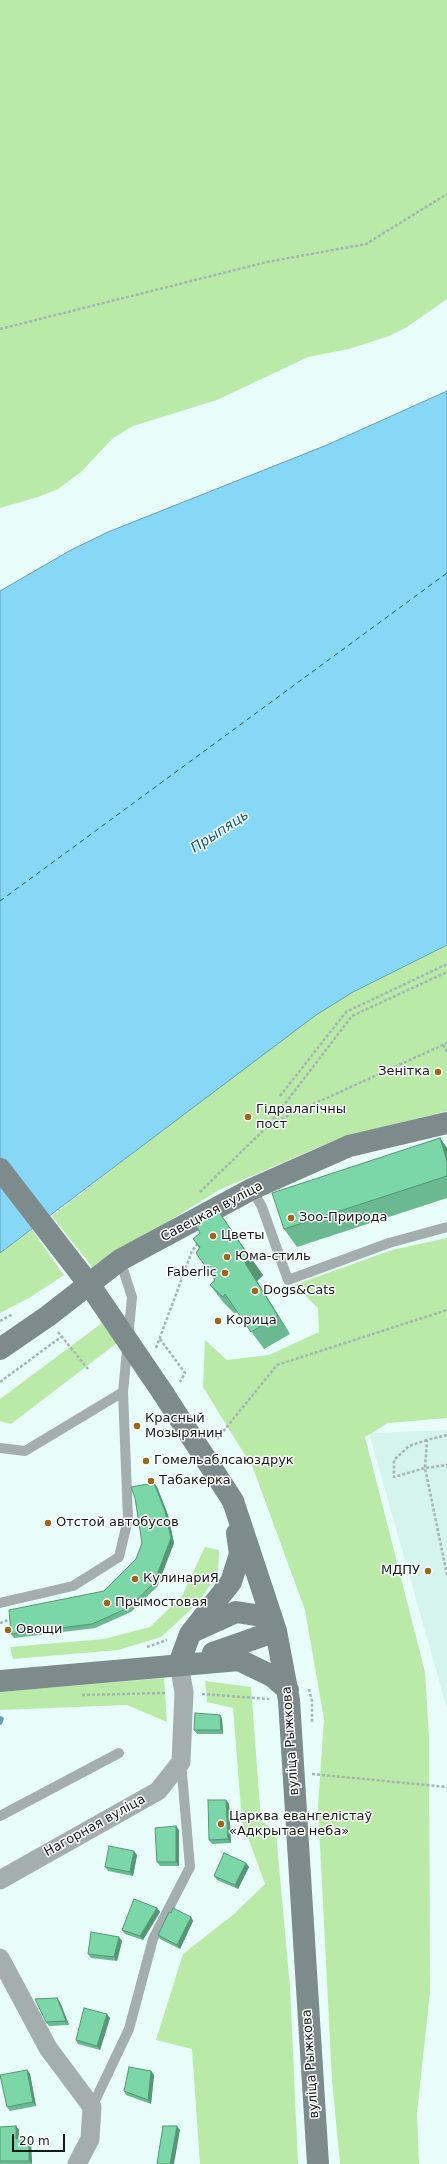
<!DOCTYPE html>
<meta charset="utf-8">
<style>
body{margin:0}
#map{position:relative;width:447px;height:2164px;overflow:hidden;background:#e8fdf9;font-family:"DejaVu Sans",sans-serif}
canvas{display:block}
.scale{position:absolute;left:12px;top:2134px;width:53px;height:18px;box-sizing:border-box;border:2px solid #121918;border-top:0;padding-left:5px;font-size:12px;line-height:14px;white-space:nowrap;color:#121918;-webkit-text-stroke:3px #fff;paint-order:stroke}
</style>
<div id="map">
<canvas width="447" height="2164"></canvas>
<div class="scale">20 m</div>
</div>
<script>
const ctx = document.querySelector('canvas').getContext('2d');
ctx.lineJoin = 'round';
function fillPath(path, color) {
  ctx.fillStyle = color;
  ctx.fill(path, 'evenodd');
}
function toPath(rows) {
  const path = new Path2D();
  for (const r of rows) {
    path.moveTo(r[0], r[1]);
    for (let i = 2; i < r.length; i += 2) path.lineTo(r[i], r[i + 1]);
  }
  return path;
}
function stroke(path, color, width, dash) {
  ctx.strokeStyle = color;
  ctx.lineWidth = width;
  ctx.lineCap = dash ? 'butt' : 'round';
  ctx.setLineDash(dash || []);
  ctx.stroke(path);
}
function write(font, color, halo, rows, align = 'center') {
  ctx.font = font + ' "DejaVu Sans",sans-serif';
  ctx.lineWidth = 3;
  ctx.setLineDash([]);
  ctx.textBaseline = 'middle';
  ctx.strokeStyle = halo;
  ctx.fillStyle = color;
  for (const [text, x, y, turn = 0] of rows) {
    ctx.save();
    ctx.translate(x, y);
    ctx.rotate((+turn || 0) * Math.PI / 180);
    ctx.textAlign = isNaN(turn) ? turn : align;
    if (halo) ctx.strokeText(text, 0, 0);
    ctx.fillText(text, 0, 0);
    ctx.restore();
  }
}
fillPath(toPath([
 [447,1430,447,1709,369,1433]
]), '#d6f4ee');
fillPath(toPath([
 [0,0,447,0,447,299,407,327,389,336,349,349,308,357,217,400,133,426,113,438,81,472,58,489,38,497,0,508],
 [447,945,447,1111,335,1140,219,1190,93,1268,52,1216,274,1044,316,1015,353,992],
 [32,1230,64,1275,29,1298,0,1313,0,1253],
 [447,1238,447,1418,388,1423,365,1437,425,1672,429,1737,430,1992,417,2113,419,2164,340,2164,332,2080,318,1806,324,1719,305,1610,253,1468,203,1387,205,1340,227,1360,269,1355,319,1332,318,1308,294,1285,392,1250],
 [102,1323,117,1343,11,1424,0,1421,0,1399],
 [205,1547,219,1550,218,1573,198,1603,161,1637,118,1650,13,1659,10,1647,104,1639,150,1627,182,1596],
 [164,1678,167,1722,127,1705,0,1710,0,1692],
 [205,1681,251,1687,261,1820,276,1833,290,1987,298,2164,200,2164,192,2049,156,2040,183,1954,234,1914,265,1884,242,1821,233,1708,207,1702]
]), '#b9eaa8');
const water = toPath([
 [447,391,447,945,353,992,316,1015,0,1253,0,591,71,550,108,532,327,445,447,391]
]);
fillPath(water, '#87d7f6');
stroke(water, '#649eb3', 1);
stroke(toPath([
 [0,1722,1,1719]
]), '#649eb3', 5.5);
stroke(toPath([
 [0,901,447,573]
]), '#03607a', 1, [5, 4]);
stroke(toPath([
 [0,329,267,262,366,244,447,194],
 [443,1045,447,1052],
 [280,1096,346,1012,447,964],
 [270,1123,352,1016,447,972],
 [200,1192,270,1124,447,1043],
 [0,1321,13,1314],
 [58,1332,88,1369],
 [160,1339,185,1373,180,1382],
 [156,1348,192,1251,199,1242],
 [0,1382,61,1337],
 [447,1435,427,1440,425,1468,447,1575],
 [217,1439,277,1365,447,1310],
 [427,1440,409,1446,394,1460,394,1477,425,1468,447,1465],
 [0,1623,11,1619],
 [147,1647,167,1640],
 [309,1689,312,1701,312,1723],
 [202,1694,269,1699],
 [82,1695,165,1693],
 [312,1774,447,1787]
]), '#a4b5b2', 2.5, [3, 2]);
stroke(toPath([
 [252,1189,262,1207,288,1280,389,1243,447,1227],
 [0,1448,25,1451,123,1392],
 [0,1603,73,1586,119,1557,128,1519,123,1392,132,1297,120,1260],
 [0,1816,119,1753],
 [92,2107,129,2029,153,1939,190,1867,181,1762]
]), '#a5aeaf', 10);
stroke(toPath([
 [0,1880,158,1791,181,1762,184,1692,179,1664],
 [0,1958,48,2048,92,2107,90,2139,77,2164]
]), '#a5aeaf', 19);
stroke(toPath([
 [0,1349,48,1316,120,1260,252,1189,349,1146,447,1123],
 [163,1393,233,1501,276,1631,289,1700,318,2164],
 [194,1631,236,1612,262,1616,276,1631],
 [213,1653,276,1631],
 [179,1664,190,1634,231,1582,240,1554,237,1533],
 [0,1681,239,1660,272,1676,288,1690]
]), '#7e8b8c', 22);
stroke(toPath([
 [0,1169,91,1287,163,1393]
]), '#7e8b8c', 22);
fillPath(toPath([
 [440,1138,447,1148,447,1198,297,1247,284,1229],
 [204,1212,207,1216,263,1275,257,1281,290,1334,264,1349,237,1312,235,1314,223,1302,210,1285,215,1280,199,1248,193,1239,200,1233],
 [154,1483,157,1487,168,1515,174,1543,157,1587,131,1612,95,1628,14,1638,11,1634,104,1591,136,1559,142,1543],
 [220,1715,222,1719,223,1734,197,1734,194,1730],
 [226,1800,229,1804,231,1843,212,1844,209,1840],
 [179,1830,179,1866,160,1866,157,1862],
 [137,1855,133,1876,108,1871,105,1867],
 [246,1863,249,1867,238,1889,217,1880,214,1876],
 [157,1908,160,1912,143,1940,125,1934,122,1930],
 [191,1917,193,1921,180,1949,160,1939,158,1935],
 [122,1941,117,1961,91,1958,88,1954],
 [60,2002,69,2025,49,2026,46,2022],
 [107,2014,110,2018,100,2050,78,2044,76,2040],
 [27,2070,30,2074,36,2106,10,2111,7,2107],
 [151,2071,154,2075,151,2104,126,2095,124,2091],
 [16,2126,19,2130,19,2139,31,2142,32,2164,0,2164,0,2127]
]), '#6ab990');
fillPath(toPath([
 [440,1138,447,1148,447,1161],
 [217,1209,263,1275,257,1281,290,1334,278,1316,245,1263],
 [154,1483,157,1487,168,1515,174,1543,157,1587,154,1583],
 [220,1715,222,1719,223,1734,221,1730],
 [226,1800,229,1804,231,1843,228,1839],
 [176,1826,179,1830,179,1866,176,1862],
 [134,1851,137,1855,133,1876,130,1872],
 [246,1863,249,1867,238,1889,235,1885],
 [157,1908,160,1912,143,1940,140,1936],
 [191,1917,193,1921,180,1949,177,1945],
 [119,1937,122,1941,117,1961,114,1957],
 [57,1998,60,2002,69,2025,66,2021],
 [107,2014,110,2018,100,2050,97,2046],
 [27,2070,30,2074,36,2106,33,2102],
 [151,2071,154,2075,151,2104,148,2100],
 [16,2126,19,2130,19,2143,16,2139],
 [177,2126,180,2130,174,2164,170,2164],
 [29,2138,31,2142,32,2164,29,2161]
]), '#569675');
const building = toPath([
 [440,1138,447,1161,447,1176,284,1229,272,1193,440,1138],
 [217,1209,250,1258,245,1263,278,1316,251,1332,225,1294,223,1297,210,1285,215,1280,196,1253,200,1247,193,1239,200,1233,193,1221,204,1212,207,1216,217,1209],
 [154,1483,165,1511,171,1538,154,1583,128,1608,92,1624,11,1634,9,1610,104,1591,136,1559,142,1543,135,1498,131,1487,154,1483],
 [195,1713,220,1715,221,1730,194,1730,195,1713],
 [208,1800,226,1800,228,1839,209,1840,208,1800],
 [176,1826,176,1862,157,1862,155,1828,176,1826],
 [109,1846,134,1851,130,1872,105,1867,109,1846],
 [224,1853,246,1863,235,1885,214,1876,224,1853],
 [134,1899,157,1908,140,1936,122,1930,134,1899],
 [173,1908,191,1917,177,1945,158,1935,169,1912,171,1913,173,1908],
 [91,1932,119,1937,114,1957,88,1954,91,1932],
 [57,1998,66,2021,46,2022,35,1999,57,1998],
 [84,2008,107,2014,97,2046,76,2040,84,2008],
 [129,2067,151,2071,148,2100,124,2091,129,2067],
 [27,2070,33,2102,7,2107,0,2075,27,2070],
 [16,2126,16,2139,29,2138,29,2161,0,2161,0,2127,16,2126],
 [163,2126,177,2126,170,2164,157,2164,163,2126]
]);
fillPath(building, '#7bd7a7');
stroke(building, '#569675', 1);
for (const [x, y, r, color] of [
 [438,1072,4,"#9a681c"],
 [248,1117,4,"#9a681c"],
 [291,1218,4,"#9a681c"],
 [213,1236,4,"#9a681c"],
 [227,1257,4,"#9a681c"],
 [225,1273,4,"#9a681c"],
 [255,1291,4,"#9a681c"],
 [218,1321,4,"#9a681c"],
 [137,1426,4,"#9a681c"],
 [146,1461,4,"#9a681c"],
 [151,1481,4,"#9a681c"],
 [48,1523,4,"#9a681c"],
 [428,1571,4,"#9a681c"],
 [135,1579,4,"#9a681c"],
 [107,1603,4,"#9a681c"],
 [8,1630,4,"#9a681c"],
 [221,1824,4,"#9a681c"]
]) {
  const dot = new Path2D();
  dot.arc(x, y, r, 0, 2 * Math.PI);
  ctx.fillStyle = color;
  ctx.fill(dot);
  stroke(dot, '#fff', 1.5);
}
write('13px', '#121918', '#fff', [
 ["Зенітка",430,1072,"right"],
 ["Гідралагічны",256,1110],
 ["пост",256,1125],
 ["Зоо-Природа",299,1218],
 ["Цветы",221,1236],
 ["Юма-стиль",235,1257],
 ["Faberlic",217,1273,"right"],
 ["Dogs&Cats",263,1291],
 ["Корица",226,1321],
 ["Красный",145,1419],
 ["Мозырянин",145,1434],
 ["Гомельаблсаюздрук",154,1461],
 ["Табакерка",159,1481],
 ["Отстой автобусов",56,1523],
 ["МДПУ",420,1571,"right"],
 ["КулинариЯ",143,1579],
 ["Прымостовая",115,1603],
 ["Овощи",16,1630],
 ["Царква евангелістаў",229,1817],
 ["«Адкрытае неба»",229,1832]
], 'left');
write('13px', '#121918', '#fff', [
 ["Савецкая вуліца",212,1212,-28],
 ["вуліца Рыжкова",291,1741,-94],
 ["Нагорная вуліца",95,1826,-29],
 ["вуліца Рыжкова",311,2064,-94]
]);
write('italic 14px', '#03607a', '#fff', [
 ["Прыпяць",220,832,-33]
]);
</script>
